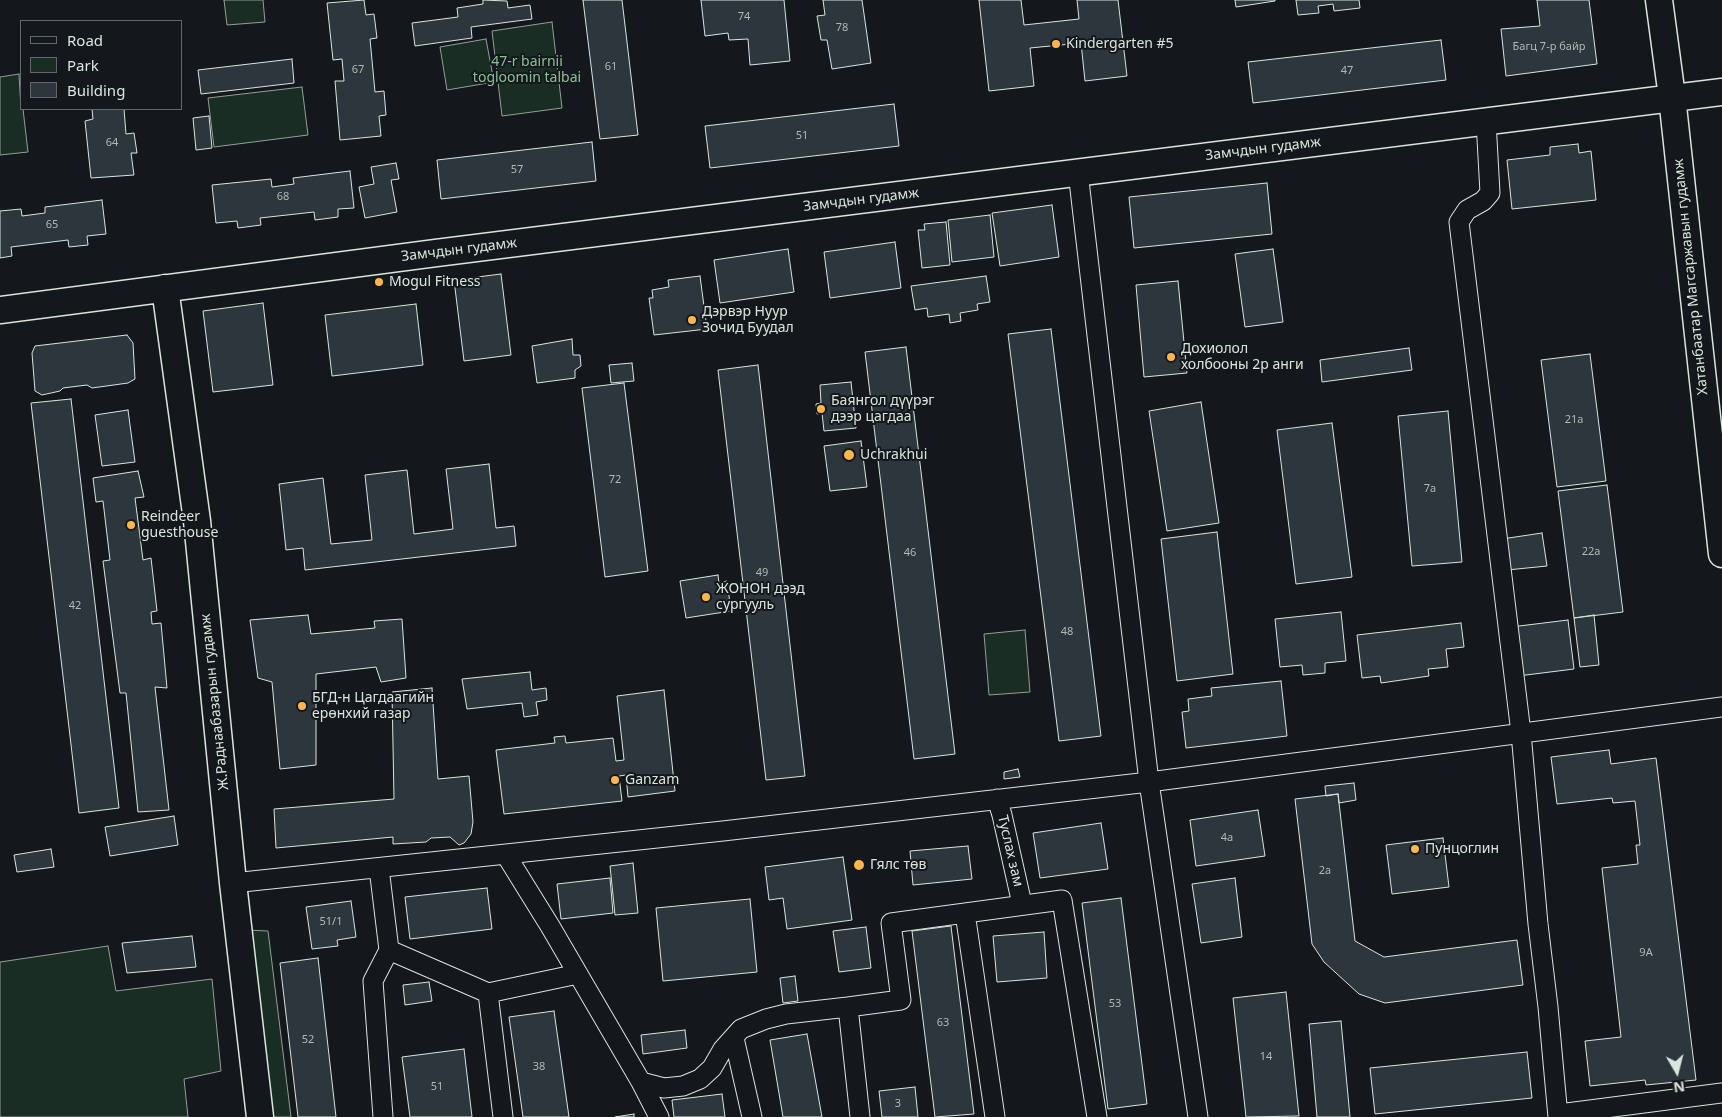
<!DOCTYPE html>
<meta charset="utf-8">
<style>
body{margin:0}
#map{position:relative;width:1722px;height:1117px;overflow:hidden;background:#14181c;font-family:"Noto Sans",sans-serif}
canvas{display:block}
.legend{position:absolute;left:20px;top:20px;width:162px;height:90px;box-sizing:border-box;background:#14181c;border:1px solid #626a69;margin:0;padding:6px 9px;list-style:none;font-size:15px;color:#d8e6dc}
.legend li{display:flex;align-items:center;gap:10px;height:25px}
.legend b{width:25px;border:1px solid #626a69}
.north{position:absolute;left:1652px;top:1047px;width:50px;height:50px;-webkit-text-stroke:4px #14181c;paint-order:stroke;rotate:172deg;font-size:14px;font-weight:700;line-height:20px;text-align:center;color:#d8e6dc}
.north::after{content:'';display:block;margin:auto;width:18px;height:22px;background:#d8e6dc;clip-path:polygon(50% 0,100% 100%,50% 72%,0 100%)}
</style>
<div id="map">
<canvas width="1722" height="1117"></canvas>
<ul class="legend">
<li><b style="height:6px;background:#14181c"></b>Road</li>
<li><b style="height:14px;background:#1a2d24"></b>Park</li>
<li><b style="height:14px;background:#2c363c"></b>Building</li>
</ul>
<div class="north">N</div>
</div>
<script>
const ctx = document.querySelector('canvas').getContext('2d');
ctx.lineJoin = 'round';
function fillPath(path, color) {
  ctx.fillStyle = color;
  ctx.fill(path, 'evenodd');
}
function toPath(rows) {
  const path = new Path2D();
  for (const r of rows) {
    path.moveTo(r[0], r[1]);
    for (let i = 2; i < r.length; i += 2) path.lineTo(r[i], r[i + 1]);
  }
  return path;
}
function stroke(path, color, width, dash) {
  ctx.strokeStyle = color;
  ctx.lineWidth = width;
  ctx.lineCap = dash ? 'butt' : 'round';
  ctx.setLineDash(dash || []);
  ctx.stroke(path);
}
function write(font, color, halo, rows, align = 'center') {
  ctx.font = font + ' "Noto Sans",sans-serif';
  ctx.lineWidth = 4;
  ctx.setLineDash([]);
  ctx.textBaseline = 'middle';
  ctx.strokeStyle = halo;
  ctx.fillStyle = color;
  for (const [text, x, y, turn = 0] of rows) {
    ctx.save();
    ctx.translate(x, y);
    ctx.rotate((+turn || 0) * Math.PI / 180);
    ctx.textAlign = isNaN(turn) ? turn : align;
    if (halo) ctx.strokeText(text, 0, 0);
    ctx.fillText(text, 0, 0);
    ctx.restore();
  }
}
const green = toPath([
 [224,0,263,0,265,22,227,25,224,0],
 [552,22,562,108,502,116,492,31,552,22],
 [486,39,494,82,447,90,440,47,486,39],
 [19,74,21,109,23,109,28,152,0,155,0,77,19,74],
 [302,87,308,135,214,147,208,98,302,87],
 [1025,630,1030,692,989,695,984,634,1025,630],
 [246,930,268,931,291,1117,267,1117,246,930],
 [108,946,116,991,212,979,221,1071,184,1079,188,1117,0,1117,0,962,108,946]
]);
fillPath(green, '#1a2d24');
stroke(green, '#939e99', 1);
const building = toPath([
 [364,0,366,15,374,14,377,38,370,39,375,92,384,91,386,115,379,116,381,136,340,140,335,81,344,81,342,59,333,60,327,3,364,0],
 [483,0,507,1,508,8,530,5,532,19,471,27,472,38,415,46,412,23,458,17,457,8,483,4,483,0],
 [583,0,622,0,638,135,600,139,583,0],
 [701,0,784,0,790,61,750,65,748,39,729,40,728,33,705,36,701,0],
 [823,0,862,0,871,63,832,69,827,40,821,40,817,16,825,15,823,0],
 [979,0,1021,0,1024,25,1079,19,1077,0,1118,0,1127,76,1085,81,1081,43,1030,48,1034,86,989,91,979,0],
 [1235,0,1275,0,1275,1,1236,7,1235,0],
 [1296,0,1359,0,1360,8,1334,11,1333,4,1318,6,1319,13,1298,15,1296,0],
 [1537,0,1589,0,1597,64,1506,76,1501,29,1540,26,1537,0],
 [1441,40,1446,80,1253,103,1248,62,1441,40],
 [292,59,294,83,201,94,198,70,292,59],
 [894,104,899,146,710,168,705,126,894,104],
 [92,109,124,109,126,134,134,133,137,153,131,153,134,175,91,178,85,121,93,119,92,109],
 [209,116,212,148,196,150,193,118,209,116],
 [592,142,596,181,441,199,437,160,592,142],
 [1578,144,1579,153,1591,151,1596,200,1512,209,1507,160,1550,155,1550,147,1578,144],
 [396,163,399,179,391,180,397,212,365,218,359,187,374,184,371,167,396,163],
 [350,171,354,208,338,209,338,217,315,220,314,212,260,218,261,225,238,228,237,221,216,223,212,185,271,179,272,187,294,184,293,178,350,171],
 [1267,183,1272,234,1134,248,1129,197,1267,183],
 [102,200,106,234,87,236,88,245,69,247,68,240,11,247,12,256,0,258,0,211,21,209,22,216,45,213,45,207,102,200],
 [1052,205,1059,257,1000,266,992,213,1052,205],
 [990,215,994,257,952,262,948,220,990,215],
 [946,222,950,265,922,268,918,230,925,230,924,224,946,222],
 [895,242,901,288,830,298,824,252,895,242],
 [788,249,794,292,720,303,714,260,788,249],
 [1273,249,1283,322,1245,327,1235,254,1273,249],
 [501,274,511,355,464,361,454,280,501,274],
 [700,276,707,329,654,335,649,298,653,298,652,290,669,287,668,280,700,276],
 [986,276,990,302,977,304,978,310,960,313,961,321,950,323,949,314,928,317,927,308,915,310,911,286,986,276],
 [1178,281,1187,373,1144,377,1136,285,1178,281],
 [263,303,273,385,213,392,203,311,263,303],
 [416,304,423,365,332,376,325,315,416,304],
 [1051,329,1101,736,1059,741,1008,334,1051,329],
 [127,335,133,343,135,379,128,383,92,388,87,385,63,388,60,391,42,395,35,391,32,353,35,346,127,335],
 [572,339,573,355,580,355,581,366,575,370,575,378,537,383,532,346,572,339],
 [906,347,955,754,914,759,865,352,906,347],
 [1409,348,1412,370,1322,382,1320,360,1409,348],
 [1590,354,1606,481,1557,487,1541,360,1590,354],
 [632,363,634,381,611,383,609,365,632,363],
 [758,365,805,776,766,780,718,370,758,365],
 [851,382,856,428,824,431,822,413,817,414,816,404,821,403,820,385,851,382],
 [624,383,648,571,605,577,582,388,624,383],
 [71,399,119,808,79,813,31,403,71,399],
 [1201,402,1219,523,1167,531,1149,411,1201,402],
 [128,410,135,462,102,466,95,415,128,410],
 [1448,411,1462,562,1412,566,1398,416,1448,411],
 [1332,423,1352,577,1296,584,1277,430,1332,423],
 [861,441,867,487,830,491,824,446,861,441],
 [489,464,496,528,514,526,516,546,305,570,303,548,286,550,279,484,323,478,331,544,372,540,365,475,407,470,414,534,453,529,446,469,489,464],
 [138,471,144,497,135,498,143,560,151,558,157,611,151,612,152,624,161,623,167,688,155,687,169,810,138,812,126,693,120,693,103,561,110,560,103,501,96,502,93,478,138,471],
 [1607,485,1623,612,1574,618,1558,491,1607,485],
 [1217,532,1233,674,1177,681,1161,539,1217,532],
 [1542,533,1547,566,1507,570,1502,539,1542,533],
 [718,575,719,583,727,581,731,611,686,618,680,581,718,575],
 [1341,612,1346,661,1325,663,1325,673,1303,675,1302,665,1280,667,1275,619,1341,612],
 [308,615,311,634,375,628,374,621,402,619,406,678,381,682,376,667,316,674,316,765,280,769,272,682,258,678,250,620,308,615],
 [1594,615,1599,665,1580,667,1574,618,1594,615],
 [1568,620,1574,669,1518,676,1511,627,1568,620],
 [1461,623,1464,647,1446,649,1448,667,1428,669,1429,676,1381,683,1380,676,1362,678,1357,635,1461,623],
 [530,672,532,690,546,688,547,700,536,702,538,715,524,717,522,703,467,709,462,679,530,672],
 [1281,681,1287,736,1186,748,1182,712,1189,711,1188,699,1212,696,1211,688,1281,681],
 [432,688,438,779,469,776,473,822,471,834,464,843,459,845,450,837,431,838,426,842,393,844,393,837,276,848,274,809,394,799,392,692,432,688],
 [664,690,675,791,628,797,626,775,619,776,622,801,504,814,496,750,555,743,554,737,565,736,566,743,613,738,616,761,624,760,617,696,664,690],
 [1609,750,1611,764,1656,758,1696,1080,1646,1085,1645,1080,1590,1086,1585,1041,1621,1037,1602,868,1638,864,1636,845,1640,845,1635,801,1613,803,1612,798,1557,804,1551,757,1609,750],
 [1018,769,1020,777,1004,779,1004,772,1018,769],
 [1354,783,1356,800,1339,803,1338,794,1326,796,1325,786,1354,783],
 [1338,794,1355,941,1384,957,1517,940,1523,985,1385,1003,1359,994,1324,962,1312,944,1295,799,1338,794],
 [1258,810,1265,856,1196,866,1190,820,1258,810],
 [174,816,178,845,110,856,105,827,174,816],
 [1101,823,1108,869,1040,878,1033,833,1101,823],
 [1443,838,1449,887,1392,894,1386,845,1443,838],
 [968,846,972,879,913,885,910,851,968,846],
 [51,849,54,867,17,872,14,855,51,849],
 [843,857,852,920,787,929,783,898,769,900,765,867,843,857],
 [633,863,638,913,615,915,610,866,633,863],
 [610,878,613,913,561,919,557,884,610,878],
 [1235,878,1242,937,1201,943,1192,884,1235,878],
 [487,888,492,929,410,939,405,897,487,888],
 [1121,898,1147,1104,1108,1109,1082,903,1121,898],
 [750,899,757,972,663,981,656,908,750,899],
 [351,901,356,937,337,940,338,946,312,949,306,907,351,901],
 [951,926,974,1114,935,1117,912,931,951,926],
 [866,927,871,968,839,972,833,931,866,927],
 [1044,932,1047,978,997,982,993,936,1044,932],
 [192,936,196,967,127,973,122,943,192,936],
 [318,958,336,1117,298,1117,280,963,318,958],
 [795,976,798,1001,783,1003,780,978,795,976],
 [429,982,432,1001,405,1005,403,985,429,982],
 [1286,992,1299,1116,1246,1117,1233,998,1286,992],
 [554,1011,569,1117,523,1117,509,1017,554,1011],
 [1341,1021,1350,1117,1317,1117,1309,1024,1341,1021],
 [685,1030,687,1048,643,1054,641,1035,685,1030],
 [807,1034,822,1117,783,1117,770,1040,807,1034],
 [464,1049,472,1117,410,1117,402,1057,464,1049],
 [1527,1052,1532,1098,1375,1114,1370,1068,1527,1052],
 [915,1087,918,1117,882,1117,879,1091,915,1087],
 [722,1094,725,1117,674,1117,672,1100,722,1094],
 [634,1114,634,1117,615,1117,634,1114]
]);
fillPath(building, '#2c363c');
stroke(building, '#d8e6dc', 1);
const street = toPath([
 [1486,121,1490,193,1483,201,1467,210,1459,222,1521,733,1538,924,1548,1007,1558,1117],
 [1078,172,1149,782,1198,1117],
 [997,799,1002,815,1022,904],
 [506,855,550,926,641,1082,659,1117],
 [379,868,389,950,373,981,383,1117],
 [233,883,723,831,1149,782,1722,707],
 [965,913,995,1117],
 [389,950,488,993,503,1117],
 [488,993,578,974],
 [734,1038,752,1117],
 [641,1082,664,1088,683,1086,700,1079,712,1068,723,1049,741,1029,766,1019,786,1014,848,1007],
 [1559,1114,1722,1093],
 [860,1117,848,1007,901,1000,891,923,1062,900,1097,1117]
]);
const secondary = toPath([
 [1659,0,1672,97,1722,554],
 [165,288,197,521,233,883,260,1117],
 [0,310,436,253,1722,92]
]);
stroke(street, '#d8e6dc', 21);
stroke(secondary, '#d8e6dc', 29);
stroke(street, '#14181c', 19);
stroke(secondary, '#14181c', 26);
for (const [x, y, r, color] of [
 [1056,44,5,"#ffb74d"],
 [379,282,5,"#ffb74d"],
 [692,320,5,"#ffb74d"],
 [1171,357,5,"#ffb74d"],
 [821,409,5,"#ffb74d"],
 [849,455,6,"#ffb74d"],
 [131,525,5,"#ffb74d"],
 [706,597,5,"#ffb74d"],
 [302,706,5,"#ffb74d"],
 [615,780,5,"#ffb74d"],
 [1415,849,5,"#ffb74d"],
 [859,865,6,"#ffb74d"]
]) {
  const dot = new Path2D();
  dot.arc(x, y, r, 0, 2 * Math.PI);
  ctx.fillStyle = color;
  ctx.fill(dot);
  stroke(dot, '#14181c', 2);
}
write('11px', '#adbab4', null, [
 ["74",744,17],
 ["78",842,28],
 ["Багц 7-р байр",1549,47],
 ["61",611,67],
 ["67",358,70],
 ["47",1347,71],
 ["51",802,136],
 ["64",112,143],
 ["57",517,170],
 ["68",283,197],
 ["65",52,225],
 ["21а",1574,420],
 ["72",615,480],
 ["7а",1430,489],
 ["22а",1591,552],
 ["46",910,553],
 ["49",762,573],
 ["42",75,606],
 ["48",1067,632],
 ["4a",1227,838],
 ["2а",1325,871],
 ["51/1",331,922],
 ["9A",1646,953],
 ["53",1115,1004],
 ["63",943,1023],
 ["52",308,1040],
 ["14",1266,1057],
 ["38",539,1067],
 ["51",437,1087],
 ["3",898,1104]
]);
write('14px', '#d8e6dc', '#14181c', [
 ["Kindergarten #5",1066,44],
 ["Mogul Fitness",389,282],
 ["Дэрвэр Нуур",702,312],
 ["Зочид Буудал",702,328],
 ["Дохиолол",1181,349],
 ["холбооны 2р анги",1181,365],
 ["Баянгол дүүрэг",831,401],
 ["дээр цагдаа",831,417],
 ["Uchrakhui",860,455],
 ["Reindeer",141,517],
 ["guesthouse",141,533],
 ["ЖОНОН дээд",716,589],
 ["сургууль",716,605],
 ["БГД-н Цагдаагийн",312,698],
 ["ерөнхий газар",312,714],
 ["Ganzam",625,780],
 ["Пунцоглин",1425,849],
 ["Гялс төв",870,865]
], 'left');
write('14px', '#8ac095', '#14181c', [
 ["47-r bairnii",527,62],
 ["togloomin talbai",527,78]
]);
write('14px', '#d8e6dc', '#14181c', [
 ["Замчдын гудамж",1263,149,-7],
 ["Замчдын гудамж",861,200,-7],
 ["Замчдын гудамж",459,250,-7],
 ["Хатанбаатар Магсаржавын гудамж",1691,277,-96],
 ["Ж.Раднаабазарын гудамж",215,702,-96],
 ["Туслах зам",1010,851,77]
]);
</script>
